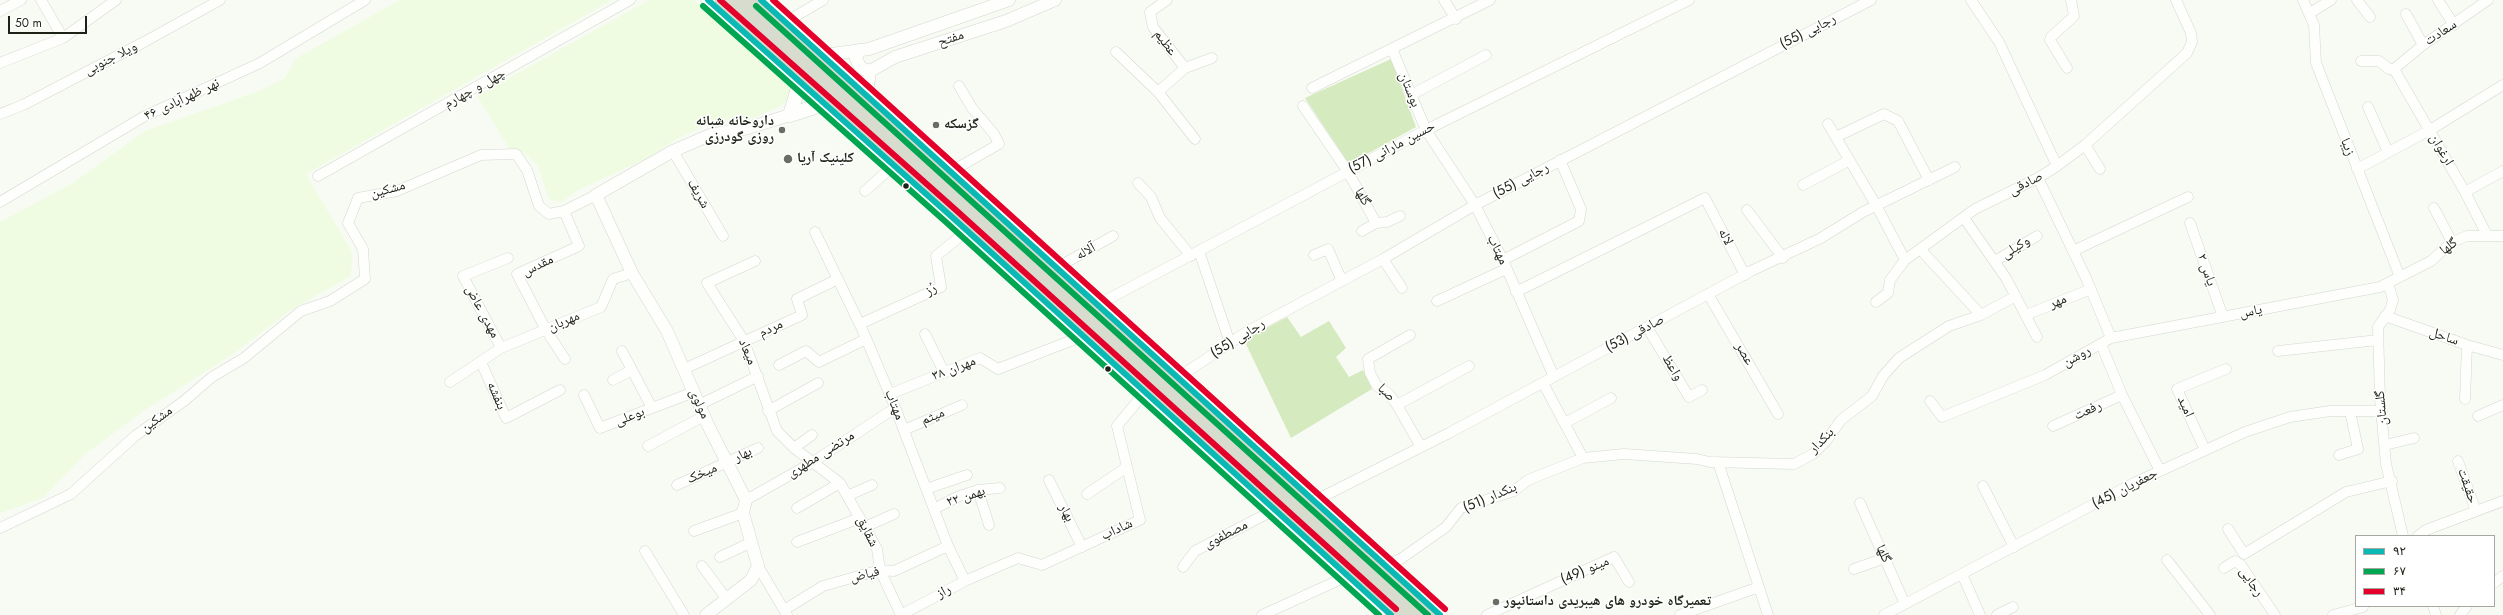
<!DOCTYPE html>
<meta charset="utf-8">
<style>
body{margin:0}
#map{position:relative;width:2503px;height:615px;overflow:hidden;background:#f7fbf4;font-family:Jost,sans-serif}
canvas{display:block}
.legend{position:absolute;left:2355px;top:535px;width:140px;height:72px;box-sizing:border-box;background:#fff;border:1px solid #a5a7a2;margin:0;padding:5px 7px;list-style:none;font-size:12px;color:#1d2216}
.legend li{display:flex;align-items:center;gap:8px;height:20px}
.legend b{width:20px;border:1px solid #a5a7a2}
.scale{position:absolute;left:8px;top:16px;width:79px;height:18px;box-sizing:border-box;border:2px solid #1d2216;border-top:0;padding-left:5px;font-size:12px;line-height:14px;white-space:nowrap;color:#1d2216;-webkit-text-stroke:3px #fff;paint-order:stroke}
</style>
<div id="map">
<canvas width="2503" height="615"></canvas>
<ul class="legend">
<li><b style="height:5px;background:#0bb9b4"></b>۹۲</li>
<li><b style="height:5px;background:#00a651"></b>۶۷</li>
<li><b style="height:5px;background:#e4002b"></b>۳۴</li>
</ul>
<div class="scale">50 m</div>
</div>
<script>
const ctx = document.querySelector('canvas').getContext('2d');
ctx.lineJoin = 'round';
function fillPath(path, color) {
  ctx.fillStyle = color;
  ctx.fill(path, 'evenodd');
}
function toPath(rows) {
  const path = new Path2D();
  for (const r of rows) {
    path.moveTo(r[0], r[1]);
    for (let i = 2; i < r.length; i += 2) path.lineTo(r[i], r[i + 1]);
  }
  return path;
}
function stroke(path, color, width, dash) {
  ctx.strokeStyle = color;
  ctx.lineWidth = width;
  ctx.lineCap = dash ? 'butt' : 'round';
  ctx.setLineDash(dash || []);
  ctx.stroke(path);
}
function write(font, color, halo, rows, align = 'center') {
  ctx.font = font + ' Jost,"Noto Naskh Arabic",sans-serif';
  ctx.lineWidth = 3;
  ctx.setLineDash([]);
  ctx.textBaseline = 'middle';
  ctx.strokeStyle = halo;
  ctx.fillStyle = color;
  for (const [text, x, y, turn = 0] of rows) {
    ctx.save();
    ctx.translate(x, y);
    ctx.rotate((+turn || 0) * Math.PI / 180);
    ctx.textAlign = isNaN(turn) ? turn : align;
    if (halo) ctx.strokeText(text, 0, 0);
    ctx.fillText(text, 0, 0);
    ctx.restore();
  }
}
fillPath(toPath([
 [400,0,612,0,306,174,352,252,351,276,292,309,233,354,142,412,84,455,43,498,0,513,0,222,73,183,145,131,259,91,285,78,295,59],
 [649,0,694,0,798,94,777,108,742,123,716,120,675,140,646,159,578,190,562,202,549,200,538,166,524,153,509,148,477,96]
]), '#effce2');
fillPath(toPath([
 [1391,59,1416,127,1349,164,1305,98],
 [1287,317,1301,337,1329,321,1346,348,1336,357,1349,377,1363,370,1372,389,1291,438,1244,340]
]), '#d5eabf');
const minor = toPath([
 [1167,0,1150,12,1153,27,1185,68],
 [1444,0,1456,19],
 [1971,0,1999,42,2057,166],
 [2303,0,2314,25,2316,63,2400,277],
 [2357,0,2370,17],
 [2438,0,2454,25],
 [0,11,21,0],
 [2310,13,2331,0],
 [2406,14,2423,45],
 [786,22,823,0],
 [63,38,116,0],
 [1392,49,1426,130,1475,205,1503,260,1554,377],
 [1116,52,1158,92,1185,68,1212,58],
 [2361,61,2379,61,2389,69,2394,69],
 [0,63,63,38,41,0],
 [2067,68,2050,40,2051,37,2074,16,2071,0],
 [1312,88,1490,0],
 [1158,92,1195,139],
 [1411,95,1486,55],
 [1303,106,1348,172,1376,223],
 [2368,107,2388,152],
 [0,114,23,105,146,41,220,0],
 [1828,124,1876,205,1905,260],
 [1836,137,1884,114,1898,121,1929,180],
 [2085,145,2100,169],
 [673,151,723,236],
 [2357,169,2430,130,2503,85],
 [952,171,999,144,994,134,972,108,959,86],
 [318,176,630,0],
 [2038,178,2086,278,2111,338],
 [1138,183,1151,197,1160,218,1191,256],
 [1803,185,1848,161],
 [865,191,894,165],
 [2465,192,2503,171],
 [0,202,145,116,260,63,365,0],
 [2434,208,2452,242],
 [1747,210,1783,258],
 [564,211,579,246,517,274,546,330,565,359],
 [1964,218,2006,278,2037,337],
 [2190,223,2223,317],
 [1362,231,1376,223,1387,222,1400,216],
 [815,232,862,329,893,402,948,546,965,581],
 [2487,235,2465,192,2394,69,2423,45,2488,0],
 [1920,249,1981,315],
 [1199,251,1230,343],
 [2073,251,2188,197],
 [1314,255,1328,249,1342,281],
 [1383,259,1402,288],
 [1503,260,1579,221,1581,209,1560,160],
 [755,261,707,283,744,341,777,431,794,448,840,483,877,549,880,570,901,615],
 [1995,261,2037,236],
 [1058,267,1113,236],
 [2388,283,2393,300,2390,310,2378,327,2380,399,2386,464,2403,536],
 [1516,292,1705,198,1745,275],
 [1708,294,1778,414],
 [1437,301,1506,269],
 [1876,302,1888,293,1890,280,1905,260,1975,209,2038,178,2057,166,2085,145,2187,53,2192,42,2191,33,2176,0],
 [1099,304,1426,130,1689,0],
 [2026,315,2091,289],
 [2385,316,2467,345,2503,355],
 [860,324,941,287,936,256,967,231],
 [1647,327,1689,397,1702,390],
 [925,334,944,372],
 [1410,335,1368,359,1370,373,1377,386,1389,394,1397,405,1421,447],
 [2101,344,2122,395,2160,471],
 [501,348,463,276,508,258],
 [622,351,652,408],
 [2278,351,2378,340],
 [481,362,506,418,560,390],
 [779,365,806,351,819,362,866,339],
 [684,369,802,315,797,299,838,279],
 [1179,377,1248,331,1383,259,1475,205,1871,0],
 [613,380,632,370],
 [450,382,501,348,601,307,613,279,632,273],
 [1543,383,1583,458],
 [890,394,980,358,998,369,1083,336],
 [584,395,600,428,694,392],
 [2465,399,2467,345],
 [1930,401,1942,417,2045,375,2111,338,2380,287,2431,261,2452,242,2467,236,2503,236],
 [699,405,758,376],
 [1397,405,1469,366],
 [768,411,818,383],
 [2478,416,2503,405],
 [1565,423,1611,398],
 [2053,426,2122,395],
 [904,430,962,405],
 [2385,445,2414,438],
 [648,446,704,416],
 [794,448,812,435],
 [2205,450,2177,389,2226,369],
 [2339,455,2358,449,2350,411],
 [2458,461,2476,511],
 [1718,462,1768,615],
 [1049,480,1082,547],
 [677,485,758,448],
 [1983,486,2014,547],
 [926,489,967,475],
 [978,490,989,525],
 [1087,494,1127,467],
 [847,496,872,485],
 [746,500,813,462,895,408],
 [1314,501,1449,433,1751,271,1821,238,1863,212,1955,167],
 [1860,503,1905,604],
 [797,508,840,483],
 [934,509,957,497,978,490,1000,488],
 [865,527,894,514],
 [0,528,71,494,135,436,184,401,212,377,244,358,301,311,330,301,365,279,363,249,348,223,358,198,397,191,481,155,516,154,527,170,539,206,549,214,564,211,596,195],
 [2228,529,2244,554,2346,492,2392,481],
 [694,531,743,513],
 [2418,536,2426,530,2503,501],
 [797,542,860,518],
 [645,551,684,615],
 [720,557,752,542],
 [2167,560,2210,615],
 [702,566,726,598],
 [758,566,787,615],
 [1386,566,1402,558,1446,527,1461,508,1514,491,1528,480,1583,458,1624,454,1697,459,1710,462,1794,464,1813,454,1826,441,1841,420,1872,396,1883,376,1899,358,1949,326,1981,315,2016,296],
 [1183,567,1195,551,1274,510],
 [2224,568,2235,561,2241,565,2275,615],
 [1854,569,1885,558],
 [1962,574,1980,615],
 [2494,583,2503,576],
 [2433,606,2436,615],
 [784,610,823,586,880,570,894,571,948,546],
 [901,615,965,581,1018,558,1042,565,1140,520,1117,426,1145,392],
 [1262,615,1348,576],
 [1487,615,1614,557,1629,582],
 [1680,615,1759,587],
 [1884,615,2134,483,2245,432,2290,417,2330,411,2382,411],
 [1997,615,2013,607],
 [2333,615,2363,607],
 [2460,615,2467,606]
]);
const tertiary = toPath([
 [859,50,856,59,861,68,870,71],
 [824,55,869,49,1009,0],
 [867,94,870,71,895,57,1006,21,1055,0],
 [706,615,751,580,758,566,743,513,746,500,708,425,667,331,632,273,596,195,673,151,710,135,748,128,790,115]
]);
const secondary = toPath([
 [708,0,917,186],
 [761,0,1249,441],
 [800,82,790,115,824,104],
 [986,248,1391,615],
 [1423,599,1440,615]
]);
const trunk = toPath([
 [723,0,1406,615],
 [746,0,1429,615]
]);
stroke(minor, '#d2d8ce', 11);
stroke(tertiary, '#d2d8ce', 13);
stroke(secondary, '#d2d8ce', 15);
stroke(trunk, '#d3d6d1', 18);
stroke(minor, '#fefefd', 10);
stroke(tertiary, '#fefefd', 12);
stroke(secondary, '#fefefd', 14);
stroke(trunk, '#d7dcce', 17);
stroke(toPath([
 [708,0,952,217,1391,615],
 [761,0,1440,615]
]), '#0bb9b4', 6);
stroke(toPath([
 [703,6,947,223,1379,615],
 [756,6,1428,615]
]), '#00a651', 6);
stroke(toPath([
 [720,0,957,211,1396,609],
 [773,0,1445,609]
]), '#e4002b', 6);
for (const [x, y, r, color] of [
 [936,125,4,"#696e64"],
 [782,130,4,"#696e64"],
 [788,159,5,"#696e64"],
 [906,186,3.5,"#1d2216"],
 [1108,369,3.5,"#1d2216"],
 [1496,602,4,"#696e64"]
]) {
  const dot = new Path2D();
  dot.arc(x, y, r, 0, 2 * Math.PI);
  ctx.fillStyle = color;
  ctx.fill(dot);
  stroke(dot, '#fff', 1.5);
}
write('14px', '#1d2216', '#fff', [
 ["رجایی (55)",1808,32,-27],
 ["سعادت",2441,33,-33],
 ["مفتح",951,39,-18],
 ["عظیم",1165,43,53],
 ["ویلا جنوبی",111,59,-27],
 ["چهل و چهارم",475,89,-29],
 ["بوستان",1409,90,68],
 ["نهر ظهرآبادی ۴۶",182,100,-25],
 ["زیبا",2347,147,69],
 ["حسین مارانی (57)",1392,148,-28],
 ["ارغوان",2441,150,60],
 ["رجایی (55)",1521,181,-28],
 ["صادقی",2026,184,-27],
 ["مشکین",388,190,-15],
 ["شریف",698,194,60],
 ["گلها",1362,197,61],
 ["لاله",1725,237,63],
 ["گلها",2449,247,-36],
 ["وکیلی",2016,248,-32],
 ["مهتاب",1497,250,64],
 ["آلاله",1086,252,-29],
 ["مقدس",538,266,-26],
 ["یاس ۲",2206,270,71],
 ["رُز",931,290,-31],
 ["مهر",2058,302,-22],
 ["مهدی عاض",482,312,62],
 ["یاس",2251,312,-11],
 ["مهربان",564,322,-23],
 ["مردم",771,329,-25],
 ["صادقی (53)",1635,334,-28],
 ["ساحل",2444,337,19],
 ["رجایی (55)",1238,339,-32],
 ["میعاد",747,352,67],
 ["عصر",1744,354,60],
 ["روشن",2077,357,-29],
 ["واعظ",1672,368,59],
 ["مهران ۳۸",954,369,-21],
 ["صبا",1386,393,46],
 ["بنفشه",496,396,67],
 ["مولوی",699,404,66],
 ["مهتاب",894,405,68],
 ["امید",2185,407,66],
 ["گلستان",2382,408,-95],
 ["رفعت",2088,411,-24],
 ["بوعلی",630,417,-21],
 ["میثم",933,417,-23],
 ["مشکین",157,420,-36],
 ["بنکدار",1822,441,-46],
 ["بهار",743,455,-26],
 ["مرتضی مطهری",821,455,-32],
 ["میخک",702,474,-24],
 ["حقیقت",2467,486,71],
 ["جعفریان (45)",2125,489,-27],
 ["۲۲ بهمن",966,497,-18],
 ["بنکدار (51)",1490,498,-23],
 ["بهار",1066,513,63],
 ["شاداب",1117,530,-25],
 ["شقایق",867,532,63],
 ["مصطفوی",1226,535,-27],
 ["گلها",1883,554,66],
 ["مینو (49)",1585,571,-23],
 ["فیاض",865,575,-13],
 ["رجایی",2251,582,56],
 ["راز",944,592,-28]
]);
write('bold 14px', '#1d2216', '#fff', [
 ["داروخانه شبانه",774,122,"right"],
 ["روزی گودرزی",774,138,"right"],
 ["گزسکه",944,125],
 ["کلینیک آریا",797,159],
 ["تعمیرگاه خودرو های هیبریدی داستانپور",1504,602]
], 'left');
</script>
